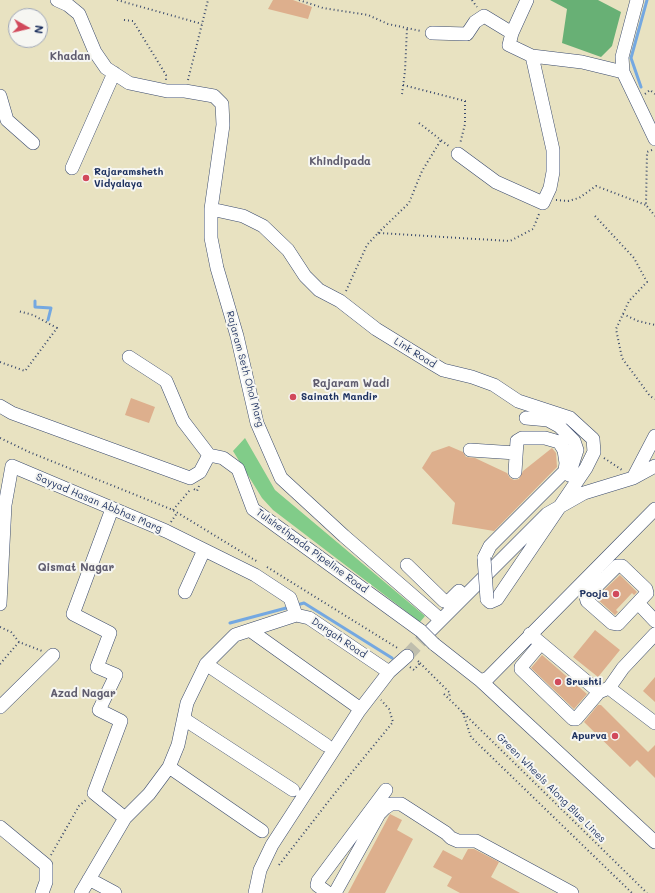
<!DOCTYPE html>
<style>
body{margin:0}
#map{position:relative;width:655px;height:893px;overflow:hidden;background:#e8e2c1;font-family:Mali,sans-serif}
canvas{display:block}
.north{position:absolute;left:8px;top:8px;width:40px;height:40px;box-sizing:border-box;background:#f6f6f2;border:1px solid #9ea6b7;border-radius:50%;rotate:98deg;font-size:11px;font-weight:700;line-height:16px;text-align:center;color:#1b2f5e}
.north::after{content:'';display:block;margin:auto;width:14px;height:18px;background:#d1495b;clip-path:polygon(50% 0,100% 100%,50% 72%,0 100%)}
</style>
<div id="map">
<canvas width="655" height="893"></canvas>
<div class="north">N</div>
</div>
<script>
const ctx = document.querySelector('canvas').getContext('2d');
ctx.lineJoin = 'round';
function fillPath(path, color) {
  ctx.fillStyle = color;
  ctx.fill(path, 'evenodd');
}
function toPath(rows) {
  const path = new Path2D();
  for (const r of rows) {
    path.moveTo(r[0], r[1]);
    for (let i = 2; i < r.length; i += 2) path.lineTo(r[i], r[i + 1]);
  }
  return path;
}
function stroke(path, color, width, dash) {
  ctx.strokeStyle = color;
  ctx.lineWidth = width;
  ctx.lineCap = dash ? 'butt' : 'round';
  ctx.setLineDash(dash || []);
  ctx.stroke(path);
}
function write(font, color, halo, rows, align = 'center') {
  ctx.font = font + ' Mali,sans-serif';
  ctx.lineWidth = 4;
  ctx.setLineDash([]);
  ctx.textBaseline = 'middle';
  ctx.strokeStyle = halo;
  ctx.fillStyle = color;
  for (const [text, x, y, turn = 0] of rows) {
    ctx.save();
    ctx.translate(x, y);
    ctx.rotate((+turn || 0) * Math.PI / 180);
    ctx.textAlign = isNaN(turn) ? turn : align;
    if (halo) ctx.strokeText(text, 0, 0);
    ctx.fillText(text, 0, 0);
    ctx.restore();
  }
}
fillPath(toPath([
 [245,438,275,490,425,616,420,622,273,510,262,498,233,451]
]), '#81cc89');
fillPath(toPath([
 [550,0,598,0,621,12,612,46,601,57,562,43,567,9]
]), '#68b075');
stroke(toPath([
 [641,87,631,58,647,0],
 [35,301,35,307,51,308,48,320],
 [297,605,304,603,392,658],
 [230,623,290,607]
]), '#74a8e1', 3);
fillPath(toPath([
 [273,0,293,0,312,7,308,19,268,9],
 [131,398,155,407,149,423,125,415],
 [449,446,463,452,466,457,475,458,507,473,510,478,514,480,519,479,523,471,552,448,556,453,557,467,494,531,452,524,455,503,422,468,432,452],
 [620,575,637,592,634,595,632,593,616,610,618,612,615,615,596,598],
 [595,630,620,650,598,677,573,657],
 [542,655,587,694,574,709,531,668],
 [655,677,655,702,643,691],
 [598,705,601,705,648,752,655,745,655,778,637,760,630,767,584,722],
 [390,814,402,820,397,830,413,839,385,893,348,893],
 [468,849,474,849,499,862,491,877,520,893,460,893,447,886,452,877,433,867,443,850,462,860]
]), '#ddaf8d');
stroke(toPath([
 [407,656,431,630]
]), '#bfbead', 13, [13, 6]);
const minor = toPath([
 [57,0,68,5,79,14,95,52,106,68,129,83,167,91,185,91,214,96,222,104,223,125,211,209,211,238,217,268,237,336,257,423,281,478,344,536,441,620],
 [527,0,512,33,509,45,532,56,582,62,623,72],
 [637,0,622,57,623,72,655,139],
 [432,33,467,34,475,22,484,16,512,33],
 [0,96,7,120,33,143],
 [458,154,496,182,543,203,550,188,553,172,553,150,532,56],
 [72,168,114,73],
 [211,209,243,216,263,226,288,250,305,276,319,290,340,301,376,329,428,361,443,370,472,377,494,385,518,401,570,418,593,439,594,452,586,468,497,599,490,602,487,599],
 [129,357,166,381,183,421,209,455],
 [0,406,12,413,190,478,200,472,209,455,223,458,238,469,253,509,421,631],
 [526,418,548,420,559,426,574,441,577,450,569,475],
 [470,450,516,453],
 [633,478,655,436],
 [112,509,73,614,110,633,97,667,116,675,99,710,121,721,94,793,125,818],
 [484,558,490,546,565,471,566,463,564,450,559,442,545,438,522,438,517,441,515,472],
 [407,565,444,601,448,602,459,591],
 [617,566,622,566,646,589,647,593,618,624,612,623,587,601,586,597,617,566],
 [185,592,204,550],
 [638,603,655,621],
 [0,604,5,505,12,466,166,531,255,575,290,598,296,615],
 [431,630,547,514,584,493,633,478,655,466],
 [251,631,355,705],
 [530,634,599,692,609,688,623,668,655,634],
 [434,644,481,681,655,842],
 [537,648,521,667,521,669,573,719,576,719,599,692],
 [206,664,326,745],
 [481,681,488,678,655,509],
 [609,688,655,723],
 [0,707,53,655],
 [184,719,293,790],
 [169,767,262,831],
 [0,827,46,865,46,882,42,893],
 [89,879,115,893],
 [81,893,125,818,149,794,169,767,178,745,187,703,206,664,235,635,296,615,309,618,389,672],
 [255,893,260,870,272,845,359,711,389,672,407,656],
 [328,893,317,885,318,881,386,790],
 [335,893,379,814,385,808,391,804,401,804,446,833,451,838,458,841,476,841,572,893]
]);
stroke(minor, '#3a4a6d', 14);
stroke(toPath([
 [117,0,202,24],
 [299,0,323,8,368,15,388,24,421,31],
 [472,0,477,7],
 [124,20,133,21,166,75,166,80],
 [188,80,208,0],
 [403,85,465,101,465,124,460,144],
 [402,94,405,71,407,28],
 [645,94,650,90,655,94],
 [419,123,450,147],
 [652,150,647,152,646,205,655,216],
 [556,200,568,201,579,198,596,186,646,205],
 [595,216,634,258,647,282,629,301,616,329,622,358,650,396,655,399],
 [378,233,409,203,422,171,441,140],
 [346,291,367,245,378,233,510,241,533,229,539,214],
 [623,314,638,321,655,325],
 [0,362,25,371,57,328,33,315,18,311],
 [0,438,29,452,173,510,258,562],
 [604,458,622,470],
 [194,489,197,491,199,486],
 [173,510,190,490],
 [171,522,177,513],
 [267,567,399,649],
 [0,627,11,632,19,642,42,651],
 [420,663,450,693,449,698],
 [0,664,19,642],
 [410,667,414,670,420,663,417,660],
 [444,694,647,893],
 [463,713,471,737,632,893],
 [51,855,79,806,86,800],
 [279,865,335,793,393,722,389,709,381,700]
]), '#3a4a6d', 2, [1, 3]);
stroke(minor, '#fff', 13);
const minorBridge = toPath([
 [484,558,487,599],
 [421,631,434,644]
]);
stroke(minorBridge, '#3a4a6d', 14, []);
stroke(minorBridge, '#fff', 13);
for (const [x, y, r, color] of [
 [86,178,4,"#d1495b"],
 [293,397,4,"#d1495b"],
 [616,594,4,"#d1495b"],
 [558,682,4,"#d1495b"],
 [615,736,4,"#d1495b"]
]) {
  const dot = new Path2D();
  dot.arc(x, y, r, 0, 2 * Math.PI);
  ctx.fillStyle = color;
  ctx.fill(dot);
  stroke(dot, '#f6f6f2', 1.5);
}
write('bold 10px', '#1b2f5e', '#f6f6f2', [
 ["Rajaramsheth",94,172],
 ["Vidyalaya",94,184],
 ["Sainath Mandir",301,397],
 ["Pooja",608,594,"right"],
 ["Srushti",566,682],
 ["Apurva",607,736,"right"]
], 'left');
write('10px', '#1b2f5e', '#f6f6f2', [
 ["Link Road",415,353,32],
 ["Rajaram Seth Ohol Marg",245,369,75],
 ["Sayyad Hasan Abbhas Marg",99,503,23],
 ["Tulshethpada Pipeline Road",312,551,36],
 ["Dargah Road",339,638,34],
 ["Green Wheels Along Blue Lines",551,788,45]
]);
write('bold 11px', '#5f5c6e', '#f6f6f2', [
 ["Khadan",70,57],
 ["Khindipada",340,162],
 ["Rajaram Wadi",351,384],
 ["Qismat Nagar",76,568],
 ["Azad Nagar",83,694]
]);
</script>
